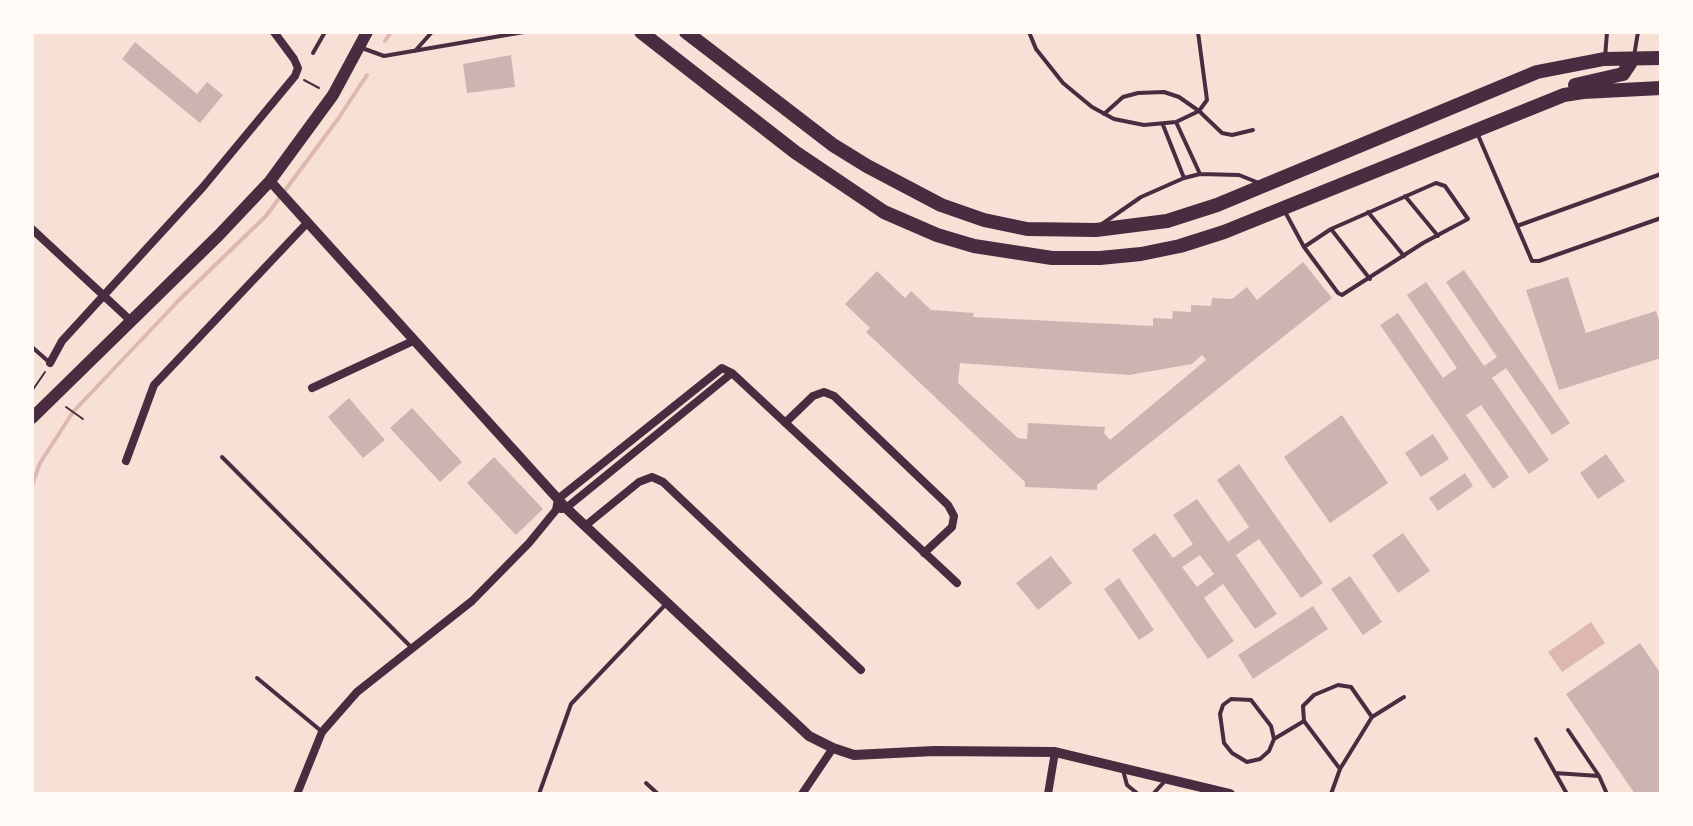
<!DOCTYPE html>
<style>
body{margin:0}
#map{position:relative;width:1693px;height:826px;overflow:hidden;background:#f7e1d7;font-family:"Alegreya Sans",sans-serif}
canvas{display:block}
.frame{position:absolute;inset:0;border:34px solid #fffaf5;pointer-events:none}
</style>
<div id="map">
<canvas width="1693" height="826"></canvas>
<div class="frame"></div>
</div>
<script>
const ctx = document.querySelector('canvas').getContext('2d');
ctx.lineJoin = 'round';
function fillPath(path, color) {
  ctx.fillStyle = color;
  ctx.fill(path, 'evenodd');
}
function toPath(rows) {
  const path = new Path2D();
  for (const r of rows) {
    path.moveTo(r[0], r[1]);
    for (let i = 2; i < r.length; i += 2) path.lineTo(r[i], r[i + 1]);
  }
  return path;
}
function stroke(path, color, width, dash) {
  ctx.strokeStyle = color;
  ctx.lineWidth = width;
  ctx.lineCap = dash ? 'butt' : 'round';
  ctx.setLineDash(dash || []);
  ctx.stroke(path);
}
fillPath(toPath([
 [1591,622,1605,643,1562,672,1548,652]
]), '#dcb8b0');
stroke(toPath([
 [385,41,391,32],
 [32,485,40,463,73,412,179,300,266,216,338,119,367,75]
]), '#dcb8b0', 4);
fillPath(toPath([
 [135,42,197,94,207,82,223,95,200,123,122,59],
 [511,55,515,87,467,93,463,64],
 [1303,262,1332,298,1097,485,1097,490,1025,487,1025,482,866,332,870,328,845,304,877,271,905,298,911,291,931,310,974,313,973,317,1153,326,1153,318,1172,319,1173,311,1191,312,1191,305,1211,306,1212,298,1232,299,1247,287,1257,300],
 [1202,355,1206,360,1110,440,1104,433,1105,427,1028,423,1027,439,1018,438,958,383,960,363,1129,375,1192,364],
 [1464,270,1570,423,1552,435,1506,368,1492,378,1549,460,1529,474,1481,405,1466,415,1509,477,1493,489,1380,325,1398,313,1443,378,1457,368,1407,295,1426,282,1484,366,1497,357,1446,282],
 [1568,277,1586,333,1656,311,1661,326,1661,358,1559,390,1526,290],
 [349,398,385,440,363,458,328,417],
 [412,408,462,462,440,482,390,428],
 [1342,415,1388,483,1330,523,1284,457],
 [1433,434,1449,459,1421,477,1405,453],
 [1606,454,1625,481,1598,499,1580,473],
 [494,457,543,509,516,535,467,483],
 [1239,464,1323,583,1301,598,1259,539,1236,555,1277,614,1255,629,1223,584,1204,598,1234,641,1208,659,1132,550,1155,533,1173,558,1193,544,1173,515,1197,499,1228,542,1249,527,1217,480],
 [1200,555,1214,574,1197,587,1182,567],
 [1465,473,1473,486,1438,511,1429,498],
 [1403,533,1430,571,1398,593,1372,555],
 [1051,556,1072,583,1038,610,1016,583],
 [1350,576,1382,622,1363,635,1331,589],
 [1119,578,1154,630,1139,640,1104,589],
 [1313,606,1328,629,1253,679,1238,655],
 [1640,643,1661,674,1661,794,1635,794,1566,694]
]), '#ccb4b1');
stroke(toPath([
 [304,80,319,88],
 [32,391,45,372],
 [66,407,83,419]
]), '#4a2c40', 2);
stroke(toPath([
 [1029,32,1036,49,1063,83,1092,107,1114,119,1144,125,1176,122,1199,111,1207,100,1198,32],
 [362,48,384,56,524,32],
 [415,51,432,32],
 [313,53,325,32],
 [1634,56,1638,32],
 [1605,58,1607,32],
 [1104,114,1123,97,1138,93,1164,92,1179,97,1199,111,1222,133,1232,135,1253,130],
 [1176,122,1200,174],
 [1163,125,1184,178],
 [1478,135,1532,261,1539,261,1661,218],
 [1405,196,1438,236],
 [1284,210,1304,247,1338,293,1342,295,1423,243,1468,219,1445,186,1436,183,1331,229,1304,247],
 [1368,212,1404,256],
 [1102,224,1141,197,1184,178,1200,174,1239,175,1259,183],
 [1517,226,1661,174],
 [1331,229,1370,279],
 [32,347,49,362],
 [222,457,411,647],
 [257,678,320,730],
 [1231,699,1251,700,1271,726,1274,739,1269,751,1260,759,1247,762,1232,753,1224,743,1220,714,1223,705,1231,699],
 [1568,730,1599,776,1607,794],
 [1274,739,1304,721],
 [1536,739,1567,794],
 [1340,769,1304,721,1303,706,1314,695,1338,685,1351,687,1372,717],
 [1123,770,1127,785,1138,794],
 [1555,773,1599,776],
 [646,783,658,794],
 [539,794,571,704,666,604],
 [1153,794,1165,781],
 [1331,794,1340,769,1372,717,1404,697]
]), '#4a2c40', 4);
stroke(toPath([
 [32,229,131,321],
 [50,363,62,341,203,187,295,76,298,68,294,59,274,32],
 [312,388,413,341],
 [785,423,813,396,824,392,834,396,948,505,954,516,952,527,924,553],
 [126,461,154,385,308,222],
 [561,509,566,508,732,373],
 [585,526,639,482,652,477,663,482,861,670],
 [297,794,322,732,357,692,472,601,529,543,556,510,558,499,722,368,732,373,957,583],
 [802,794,833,748],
 [1048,794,1055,752]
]), '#4a2c40', 8);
stroke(toPath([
 [270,181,566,508,809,736,833,748,854,755,934,751,1055,752,1230,794]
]), '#4a2c40', 10);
stroke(toPath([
 [32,418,219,235,270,181,333,95,367,32]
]), '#4a2c40', 12);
stroke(toPath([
 [641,32,795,152,884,212,937,235,974,246,1052,258,1100,258,1141,254,1180,246,1224,232,1564,95,1583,92,1661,88],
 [686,32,833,145,867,166,941,205,984,220,1027,229,1096,230,1167,221,1217,205,1537,72,1604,59,1661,58],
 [1575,85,1623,74,1633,59]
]), '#4a2c40', 14);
</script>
